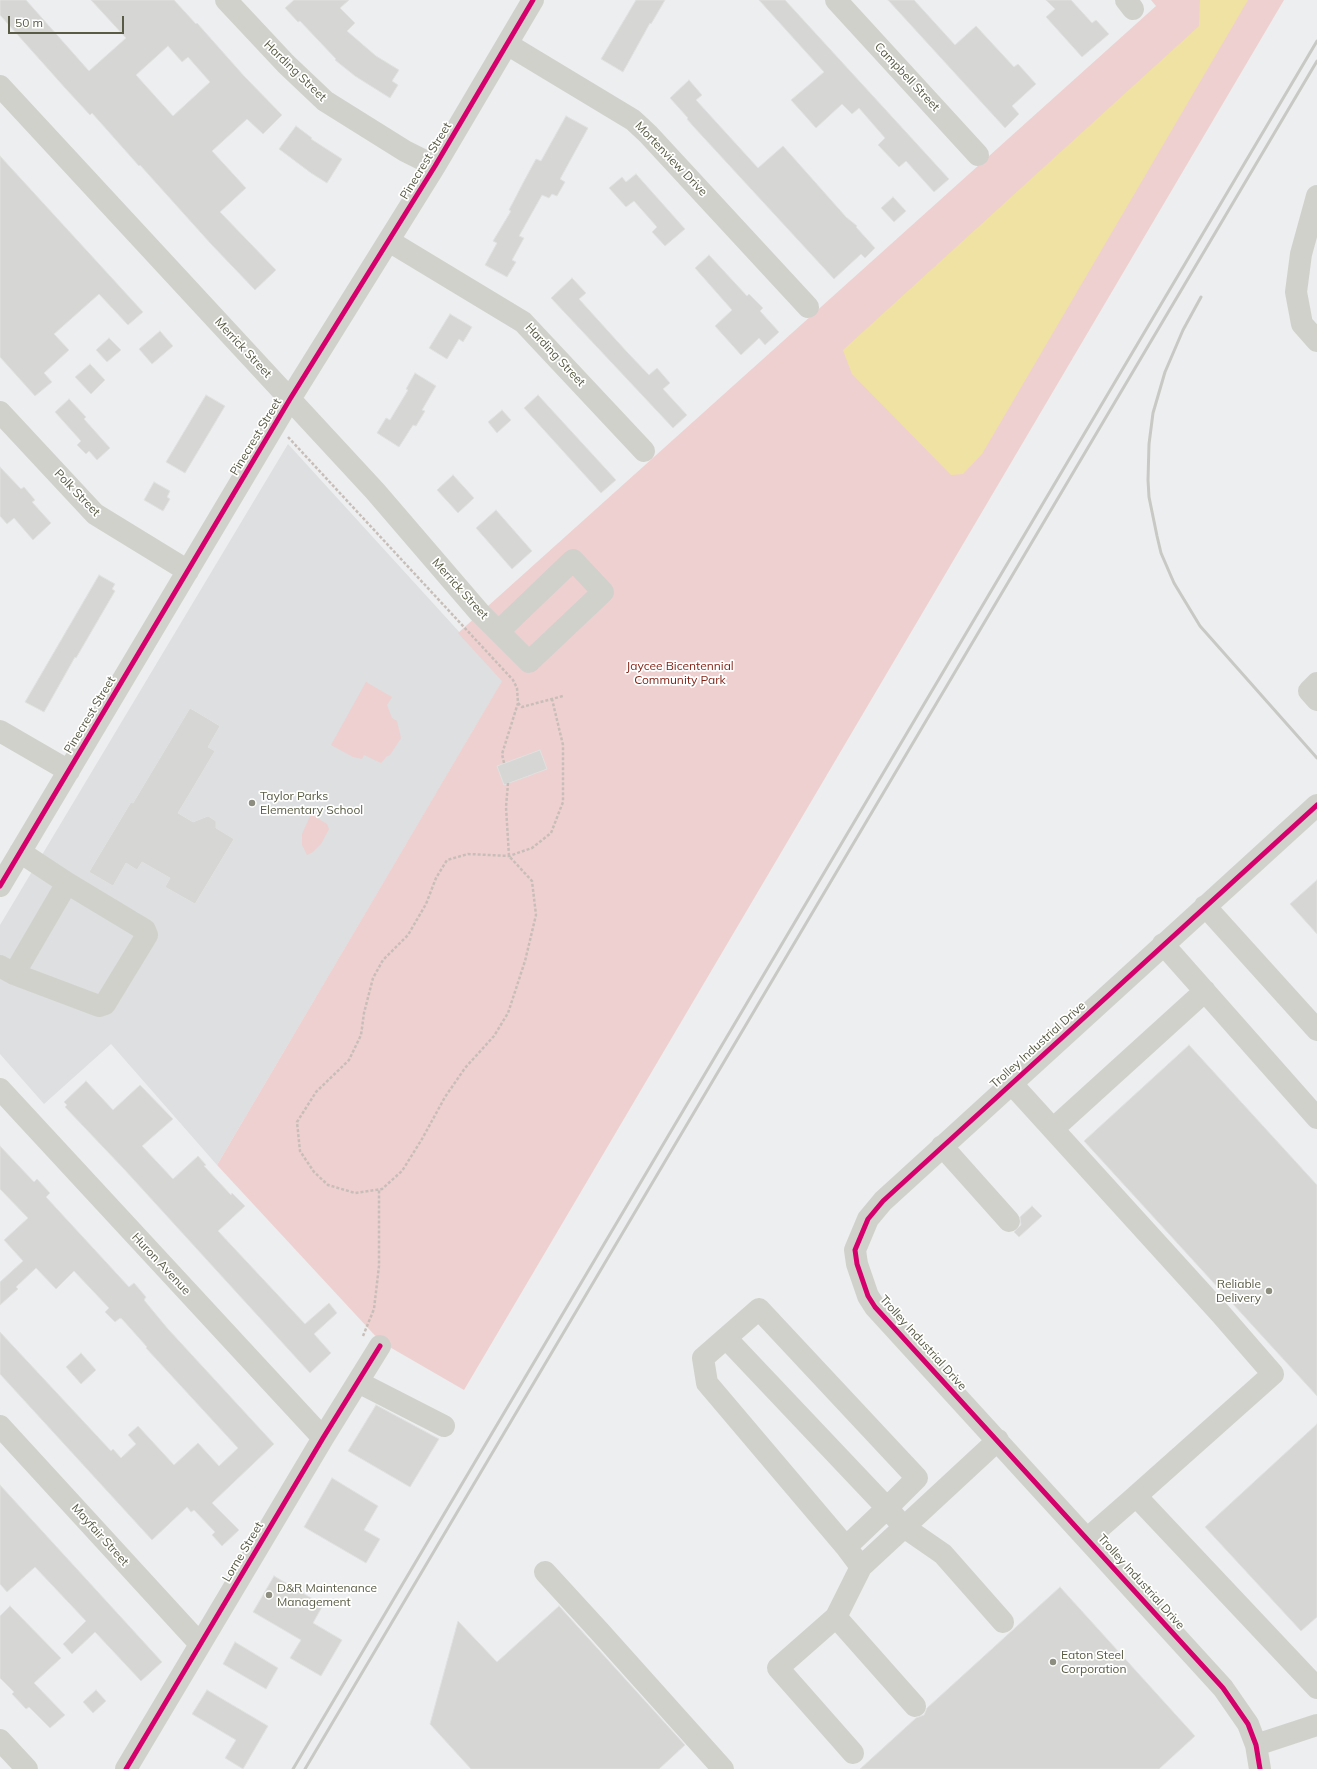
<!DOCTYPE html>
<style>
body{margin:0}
#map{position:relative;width:1317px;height:1769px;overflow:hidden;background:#edeeef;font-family:Mulish,sans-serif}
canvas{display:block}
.scale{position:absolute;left:8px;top:16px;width:116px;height:18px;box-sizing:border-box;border:2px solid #595b44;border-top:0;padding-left:5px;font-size:12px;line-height:14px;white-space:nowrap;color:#595b44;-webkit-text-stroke:3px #fff;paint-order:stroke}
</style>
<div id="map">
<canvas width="1317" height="1769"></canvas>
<div class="scale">50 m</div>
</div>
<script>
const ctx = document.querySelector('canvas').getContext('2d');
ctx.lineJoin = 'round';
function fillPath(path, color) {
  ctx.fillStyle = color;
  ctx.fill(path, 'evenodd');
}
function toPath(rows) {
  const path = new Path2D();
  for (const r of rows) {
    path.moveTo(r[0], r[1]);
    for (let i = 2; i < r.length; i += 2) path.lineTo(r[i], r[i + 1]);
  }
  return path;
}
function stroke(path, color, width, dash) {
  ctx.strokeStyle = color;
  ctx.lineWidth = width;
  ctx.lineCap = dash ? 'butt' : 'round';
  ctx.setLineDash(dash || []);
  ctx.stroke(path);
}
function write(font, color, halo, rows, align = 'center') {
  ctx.font = font + ' Mulish,sans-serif';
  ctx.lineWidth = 3.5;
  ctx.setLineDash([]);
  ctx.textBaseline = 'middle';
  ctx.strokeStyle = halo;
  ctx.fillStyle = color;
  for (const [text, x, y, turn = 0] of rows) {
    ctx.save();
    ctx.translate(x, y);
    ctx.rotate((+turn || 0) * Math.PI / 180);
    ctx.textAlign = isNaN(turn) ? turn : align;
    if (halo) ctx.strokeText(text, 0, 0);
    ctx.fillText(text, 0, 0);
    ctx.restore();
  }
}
fillPath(toPath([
 [288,444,503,680,217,1165,111,1044,44,1104,0,1054,0,925]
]), '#dddfe0');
fillPath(toPath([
 [1151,0,1284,0,464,1390,381,1342,217,1165,502,681,458,633,1156,6],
 [366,682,392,697,387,705,392,718,397,721,401,738,390,755,386,757,381,763,364,755,362,759,353,757,331,745],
 [311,814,327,824,329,829,321,844,313,852,307,855,302,845,302,834]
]), '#efd0d0');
fillPath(toPath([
 [1200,0,1248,0,982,454,963,474,951,475,852,374,843,350,1199,26]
]), '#f0e2a3');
const building = toPath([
 [0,0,26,0,89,71,126,38,91,0,174,0,196,24,197,23,244,76,282,115,263,134,247,119,212,151,246,188,220,212,276,270,255,290,211,244,140,165,139,166,92,113,90,115,66,89,0,15,0,0],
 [168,46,182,62,188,57,210,82,173,116,136,75,168,46],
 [294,0,349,0,340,8,355,23,347,31,376,56,399,70,392,81,398,85,390,98,355,76,335,60,336,59,300,21,298,22,285,8,294,0],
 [636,0,665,0,651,24,650,23,623,72,601,59,636,0],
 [759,0,785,0,949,179,934,192,906,161,899,167,878,145,885,138,859,108,852,114,842,104,816,128,791,100,824,72,759,0],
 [888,0,914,0,955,45,976,26,1014,67,1018,64,1036,84,1012,106,1019,114,1005,128,888,0],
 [1046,0,1071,0,1092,23,1096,20,1109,34,1082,57,1046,17,1055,9,1046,0],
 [689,80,702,95,696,100,758,168,783,146,846,217,857,226,856,227,875,248,865,258,861,254,834,279,693,126,687,119,688,118,670,98,689,80],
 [566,116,588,128,560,179,565,182,557,196,552,194,549,198,542,195,519,236,524,238,512,260,516,262,507,277,485,265,497,243,493,241,511,211,509,210,523,183,536,159,541,161,566,116],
 [296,126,312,138,311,139,342,159,327,183,311,173,279,149,296,126],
 [0,156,143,312,128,325,99,294,54,334,69,350,44,373,52,382,35,396,0,357,0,156],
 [636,174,685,229,665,246,652,232,657,227,634,201,626,207,609,188,622,177,626,182,636,174],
 [893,197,906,211,894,222,881,208,893,197],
 [709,255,747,296,749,294,763,308,760,311,779,332,765,345,759,338,741,355,715,326,732,310,695,268,709,255],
 [572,278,586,293,579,299,627,352,649,375,657,368,670,383,663,389,687,415,673,428,551,298,572,278],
 [450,314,472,327,463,342,459,339,447,359,429,348,450,314],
 [160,331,173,346,152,364,139,349,160,331],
 [109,338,121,350,107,362,96,350,109,338],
 [90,364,105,380,91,394,75,377,90,364],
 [415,373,436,386,422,410,425,411,416,426,413,425,399,447,377,433,386,418,390,420,408,390,406,389,415,373],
 [206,395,225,406,185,473,166,462,206,395],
 [538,395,616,480,601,493,524,408,538,395],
 [69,399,86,417,84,419,110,448,97,460,89,451,86,454,77,445,81,441,55,412,69,399],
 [502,410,511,420,497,433,488,422,502,410],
 [0,467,21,489,24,487,35,500,32,502,51,523,33,540,14,518,7,524,0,516,0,467],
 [453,475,474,498,458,513,437,490,453,475],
 [154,482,170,491,167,497,170,499,163,511,144,500,154,482],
 [496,510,532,551,512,569,476,528,496,510],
 [99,575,115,584,112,589,115,591,76,658,75,657,44,712,25,702,99,575],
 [190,708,220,726,208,747,215,751,178,813,193,822,208,816,216,821,216,828,234,839,195,904,165,887,170,878,142,862,137,870,126,863,113,886,89,872,131,802,133,803,190,708],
 [540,750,547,769,504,785,497,766,540,750],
 [1317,880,1317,934,1290,904,1317,880],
 [1189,1045,1317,1185,1317,1396,1084,1141,1189,1045],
 [86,1081,113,1110,140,1085,173,1119,142,1146,173,1179,198,1156,206,1165,204,1166,231,1195,232,1193,245,1206,218,1231,305,1324,329,1303,337,1313,314,1334,331,1353,310,1373,124,1169,65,1107,67,1105,64,1102,86,1081],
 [0,1146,34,1182,37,1179,50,1193,46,1197,129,1287,134,1283,146,1297,144,1300,168,1329,274,1444,212,1503,239,1530,222,1546,212,1535,215,1532,194,1510,191,1512,187,1507,152,1540,0,1374,0,1332,111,1451,113,1449,121,1458,136,1444,128,1435,138,1426,174,1465,198,1443,219,1466,238,1448,146,1348,147,1347,122,1319,120,1318,115,1322,105,1312,109,1308,74,1271,56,1289,36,1268,16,1287,18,1289,0,1305,0,1282,23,1261,4,1240,28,1218,0,1189,0,1146],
 [1032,1206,1042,1216,1019,1237,1014,1232,1021,1225,1020,1217,1032,1206],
 [81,1353,96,1370,81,1384,66,1367,81,1353],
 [376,1405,439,1439,410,1487,348,1451,376,1405],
 [1317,1424,1317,1617,1301,1631,1205,1527,1317,1424],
 [332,1478,378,1506,364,1530,380,1539,366,1563,304,1527,332,1478],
 [0,1485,162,1662,141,1681,95,1632,72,1654,63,1644,86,1621,35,1567,7,1592,0,1584,0,1485],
 [274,1576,323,1605,313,1623,342,1640,321,1676,290,1658,301,1640,253,1612,274,1576],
 [1060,1587,1195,1736,1159,1769,860,1769,916,1718,924,1715,927,1708,1060,1587],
 [10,1606,61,1658,34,1683,65,1715,50,1728,29,1707,26,1709,12,1694,14,1692,0,1678,0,1616,10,1606],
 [559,1606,685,1745,659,1769,471,1769,430,1724,458,1621,497,1662,559,1606],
 [235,1642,278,1668,266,1689,223,1664,235,1642],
 [96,1690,106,1701,93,1713,83,1702,96,1690],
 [207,1690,268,1726,243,1769,225,1758,236,1740,192,1714,207,1690]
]);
fillPath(building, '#d6d7d4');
stroke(building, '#e0e1e0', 1);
stroke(toPath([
 [288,437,513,680,517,688,518,703,522,707,563,696],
 [504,763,502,754,518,703],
 [508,783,506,807,509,856,532,881,536,915,525,961,508,1013,494,1036,465,1068,445,1097,422,1139,402,1171,382,1189,355,1193,328,1185,314,1172,300,1151,297,1122,316,1092,349,1060,361,1035,364,1013,373,978,383,960,408,935,426,904,436,878,447,860,468,854,509,856,532,848,551,833,563,802,563,745,552,699],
 [363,1336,374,1309,379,1266,379,1189]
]), '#c8beb9', 2.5, [3, 2]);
stroke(toPath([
 [226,0,286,64,325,101,405,151,435,166],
 [836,0,978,155],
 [1126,0,1133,9],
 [507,44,633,120,648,134,808,307],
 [0,86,375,491,479,612,529,662,603,592,573,560,499,631],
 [1317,196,1301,254,1296,292,1302,324,1317,341],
 [389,241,523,322,644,451],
 [0,412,95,514,188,571],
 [1317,683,1309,691,1317,700],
 [0,731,69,771],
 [0,886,290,399,435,166,533,0],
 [1205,906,1317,1030],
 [1163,944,1317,1118],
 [0,966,14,974,99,1006,105,1004,147,935,145,930,67,883,20,852],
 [14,974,67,883],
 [1011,1083,1220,1313,1273,1374,1136,1496],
 [0,1089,323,1438],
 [1053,1129,1205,991],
 [942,1146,1009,1221],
 [726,1338,887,1508,846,1547],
 [358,1382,444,1426],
 [0,1426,200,1644],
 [1088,1538,1136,1496,1317,1688],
 [861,1567,846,1547,707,1383,703,1358,759,1309,917,1478,887,1508,904,1527,943,1554,1003,1622],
 [545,1572,600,1632,723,1769],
 [836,1617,778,1668,853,1753],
 [915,1706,836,1617,861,1567,998,1440],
 [0,1740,27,1769],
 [1256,1745,1317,1725],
 [126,1769,323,1438,380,1346],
 [1260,1769,1256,1745,1248,1724,1223,1688,875,1307,868,1296,857,1264,855,1250,868,1219,883,1201,1317,805]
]), '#d1d1cc', 22);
stroke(toPath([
 [1201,297,1183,330,1165,372,1153,413,1149,444,1148,480,1149,497,1157,536,1161,553,1174,583,1200,626,1317,758],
 [293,1769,1317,41],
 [305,1769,1317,61]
]), '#c8c9c4', 3);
stroke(toPath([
 [0,886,290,399,435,166,533,0],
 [126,1769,323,1438,380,1346],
 [1260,1769,1256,1745,1248,1724,1223,1688,875,1307,868,1296,857,1264,855,1250,868,1219,883,1201,1317,805]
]), '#d6006c', 5);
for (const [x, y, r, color] of [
 [252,803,4,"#8d8e80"],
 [1269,1291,4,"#8d8e80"],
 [269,1595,4,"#8d8e80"],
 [1053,1662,4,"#8d8e80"]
]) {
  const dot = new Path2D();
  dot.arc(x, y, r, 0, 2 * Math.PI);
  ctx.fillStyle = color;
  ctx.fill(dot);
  stroke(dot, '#fff', 1.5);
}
write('12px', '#595b44', '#fff', [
 ["Harding Street",295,71,44],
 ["Campbell Street",907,77,47],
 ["Mortenview Drive",671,159,46],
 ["Pinecrest Street",426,161,-59],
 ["Merrick Street",243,348,47],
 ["Harding Street",555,355,47],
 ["Pinecrest Street",256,437,-59],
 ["Polk Street",77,493,46],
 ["Merrick Street",460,589,48],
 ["Pinecrest Street",90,715,-59],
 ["Trolley Industrial Drive",1038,1045,-42],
 ["Huron Avenue",161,1264,47],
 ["Trolley Industrial Drive",923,1343,48],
 ["Mayfair Street",100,1535,48],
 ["Lorne Street",243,1552,-59],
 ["Trolley Industrial Drive",1141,1582,48]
]);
write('12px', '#801e11', '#fff', [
 ["Jaycee Bicentennial",680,666],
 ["Community Park",680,680]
]);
write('12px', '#595b44', '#fff', [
 ["Taylor Parks",260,796],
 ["Elementary School",260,810],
 ["Reliable",1261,1284,"right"],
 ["Delivery",1261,1298,"right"],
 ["D&R Maintenance",277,1588],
 ["Management",277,1602],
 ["Eaton Steel",1061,1655],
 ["Corporation",1061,1669]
], 'left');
</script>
